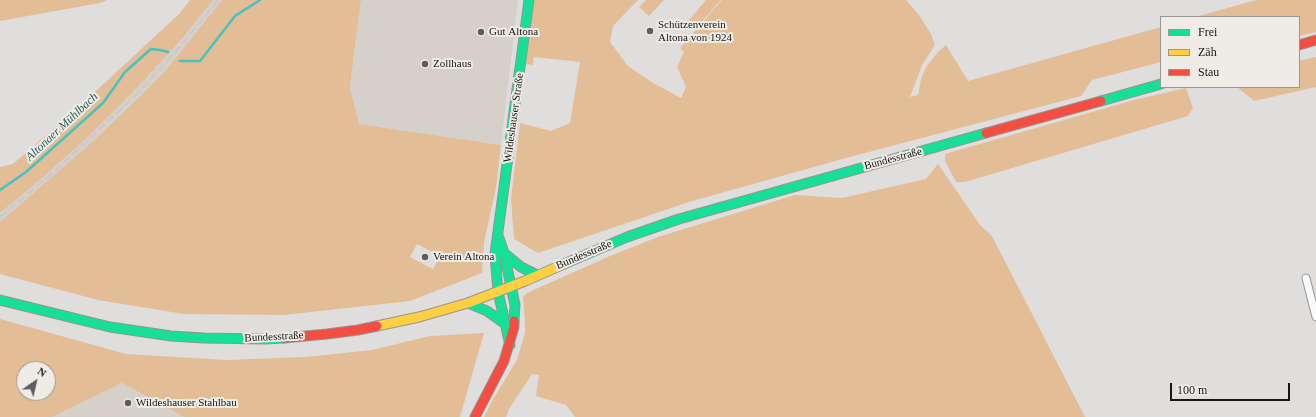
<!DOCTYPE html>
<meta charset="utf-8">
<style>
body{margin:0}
#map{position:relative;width:1316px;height:417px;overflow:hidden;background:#e0dedc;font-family:Georgia,serif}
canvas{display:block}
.legend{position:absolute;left:1160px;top:16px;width:140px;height:72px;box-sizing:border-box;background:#efebe7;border:1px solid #999693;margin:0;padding:5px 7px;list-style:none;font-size:12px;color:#191716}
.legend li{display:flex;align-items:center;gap:8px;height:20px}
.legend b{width:20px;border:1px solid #999693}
.north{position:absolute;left:16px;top:361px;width:40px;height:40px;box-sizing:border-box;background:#efebe7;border:1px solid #999693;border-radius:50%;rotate:34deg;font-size:11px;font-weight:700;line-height:16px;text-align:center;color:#191716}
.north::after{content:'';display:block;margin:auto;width:14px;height:18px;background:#5f5d5b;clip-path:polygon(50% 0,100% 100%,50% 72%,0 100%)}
.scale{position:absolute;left:1170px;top:383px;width:120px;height:18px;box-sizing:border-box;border:2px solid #191716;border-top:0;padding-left:5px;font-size:12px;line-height:14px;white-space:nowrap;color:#191716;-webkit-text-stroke:3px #efebe7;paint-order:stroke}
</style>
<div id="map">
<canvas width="1316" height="417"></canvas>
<ul class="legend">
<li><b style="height:5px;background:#16e098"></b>Frei</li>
<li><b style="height:5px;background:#ffcf43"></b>Zäh</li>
<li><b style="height:5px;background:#f24e42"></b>Stau</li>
</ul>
<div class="north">N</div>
<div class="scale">100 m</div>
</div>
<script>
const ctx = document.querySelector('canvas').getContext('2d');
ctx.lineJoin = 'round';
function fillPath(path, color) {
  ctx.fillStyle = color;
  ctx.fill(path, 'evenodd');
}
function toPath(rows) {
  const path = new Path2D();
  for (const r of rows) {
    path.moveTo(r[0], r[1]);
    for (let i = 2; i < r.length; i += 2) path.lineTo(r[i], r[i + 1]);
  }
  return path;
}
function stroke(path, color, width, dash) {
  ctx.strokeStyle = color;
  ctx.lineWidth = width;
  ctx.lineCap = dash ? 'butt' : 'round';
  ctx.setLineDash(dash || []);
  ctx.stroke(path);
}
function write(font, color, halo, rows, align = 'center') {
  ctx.font = font + ' Georgia,serif';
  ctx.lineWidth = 4;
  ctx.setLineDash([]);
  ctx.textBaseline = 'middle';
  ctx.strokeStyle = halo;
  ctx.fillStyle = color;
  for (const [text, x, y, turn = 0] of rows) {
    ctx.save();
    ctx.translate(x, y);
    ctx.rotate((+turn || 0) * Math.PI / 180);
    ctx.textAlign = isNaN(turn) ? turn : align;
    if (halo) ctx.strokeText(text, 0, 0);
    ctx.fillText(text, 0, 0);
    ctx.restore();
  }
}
fillPath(toPath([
 [213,0,222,0,166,70,92,142,0,222,0,213,33,186,87,138,136,89,181,40],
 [361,0,518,0,501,145,359,124,350,87],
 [122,383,184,417,52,417]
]), '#d6d0ca');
fillPath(toPath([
 [0,0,107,0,100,3,0,21],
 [190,0,213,0,181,40,136,89,87,138,33,186,0,213,0,167,13,164,83,103,180,13],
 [222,0,361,0,350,87,359,124,501,145,496,188,484,242,482,273,410,301,284,315,184,314,98,300,0,274,0,222,92,142,142,94,166,70],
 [417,244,440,256,433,269,410,257],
 [533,0,638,0,613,26,610,42,628,66,653,83,681,98,686,87,677,67,684,52,680,48,722,0,906,0,919,15,931,34,935,45,922,65,910,97,918,95,921,79,926,67,938,52,946,45,968,81,1161,27,1161,62,1092,80,1081,96,846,158,689,202,538,253,514,239,511,199,520,123,551,131,570,123,580,62,534,57,533,65,526,64],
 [646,0,664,0,649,16,639,7],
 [706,0,721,0,697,27,689,20],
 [1256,0,1316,0,1316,32,1299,36,1299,17,1195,17],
 [1316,57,1316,87,1254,101,1237,87,1299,87,1299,61],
 [1186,88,1193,108,1188,116,965,182,956,182,945,161,945,154,1134,100],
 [938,164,976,219,980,225,992,236,1085,417,575,417,566,405,536,396,539,375,532,374,509,409,506,417,484,417,492,401,517,360,525,333,525,323,523,297,527,293,610,256,658,237,795,195,842,198,926,179],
 [0,319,126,354,226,360,305,357,372,350,430,336,484,333,460,417,184,417,122,383,52,417,0,417],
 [24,369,48,369,48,393,24,393]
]), '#e2bd96');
stroke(toPath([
 [180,61,200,61,235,16,260,0],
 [0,190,26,172,103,103,125,72,151,49,160,50,168,52]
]), '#47c2be', 2.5);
const street = toPath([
 [1306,278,1316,317]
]);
const fast = toPath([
 [1101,101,1161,84],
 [499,238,504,253,515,305,514,321],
 [504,253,521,267,537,275],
 [564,264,627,237,679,219,986,133],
 [0,300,110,327,171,336,203,338,265,339,284,338],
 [468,303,487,311,504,323],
 [510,345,498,292,495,254,529,0]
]);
const slow = toPath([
 [377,326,419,317,468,303,525,281,564,264]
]);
const jam = toPath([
 [1299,45,1316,40],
 [986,133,1101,101],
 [284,338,327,334,358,330,377,326],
 [475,417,504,361,514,327,514,321]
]);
stroke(street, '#969492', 9);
stroke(fast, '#969492', 11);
stroke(slow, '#969492', 11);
stroke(jam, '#969492', 11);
stroke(street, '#fafafa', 7);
stroke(fast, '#16e098', 9);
stroke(slow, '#ffcf43', 9);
stroke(jam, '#f24e42', 9);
stroke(toPath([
 [0,217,53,173,139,92,184,42,218,0]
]), '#cbcaca', 2.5, [8, 4]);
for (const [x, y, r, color] of [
 [650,31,4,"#5f5d5b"],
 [481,32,4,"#5f5d5b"],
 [425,64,4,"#5f5d5b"],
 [425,257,4,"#5f5d5b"],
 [128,403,4,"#5f5d5b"]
]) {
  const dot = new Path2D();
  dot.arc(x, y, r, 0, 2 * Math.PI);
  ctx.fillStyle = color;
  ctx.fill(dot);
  stroke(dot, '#efebe7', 1.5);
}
write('11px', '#191716', '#efebe7', [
 ["Schützenverein",658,25],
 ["Altona von 1924",658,38],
 ["Gut Altona",489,32],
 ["Zollhaus",433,64],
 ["Verein Altona",433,257],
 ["Wildeshauser Stahlbau",136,403]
], 'left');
write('11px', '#191716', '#efebe7', [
 ["Wildeshauser Straße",514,118,-82],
 ["Bundesstraße",893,159,-15],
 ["Bundesstraße",584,255,-23],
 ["Bundesstraße",274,337,-3]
]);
write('italic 12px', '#26605d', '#efebe7', [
 ["Altonaer Mühlbach",62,127,-43]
]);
</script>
